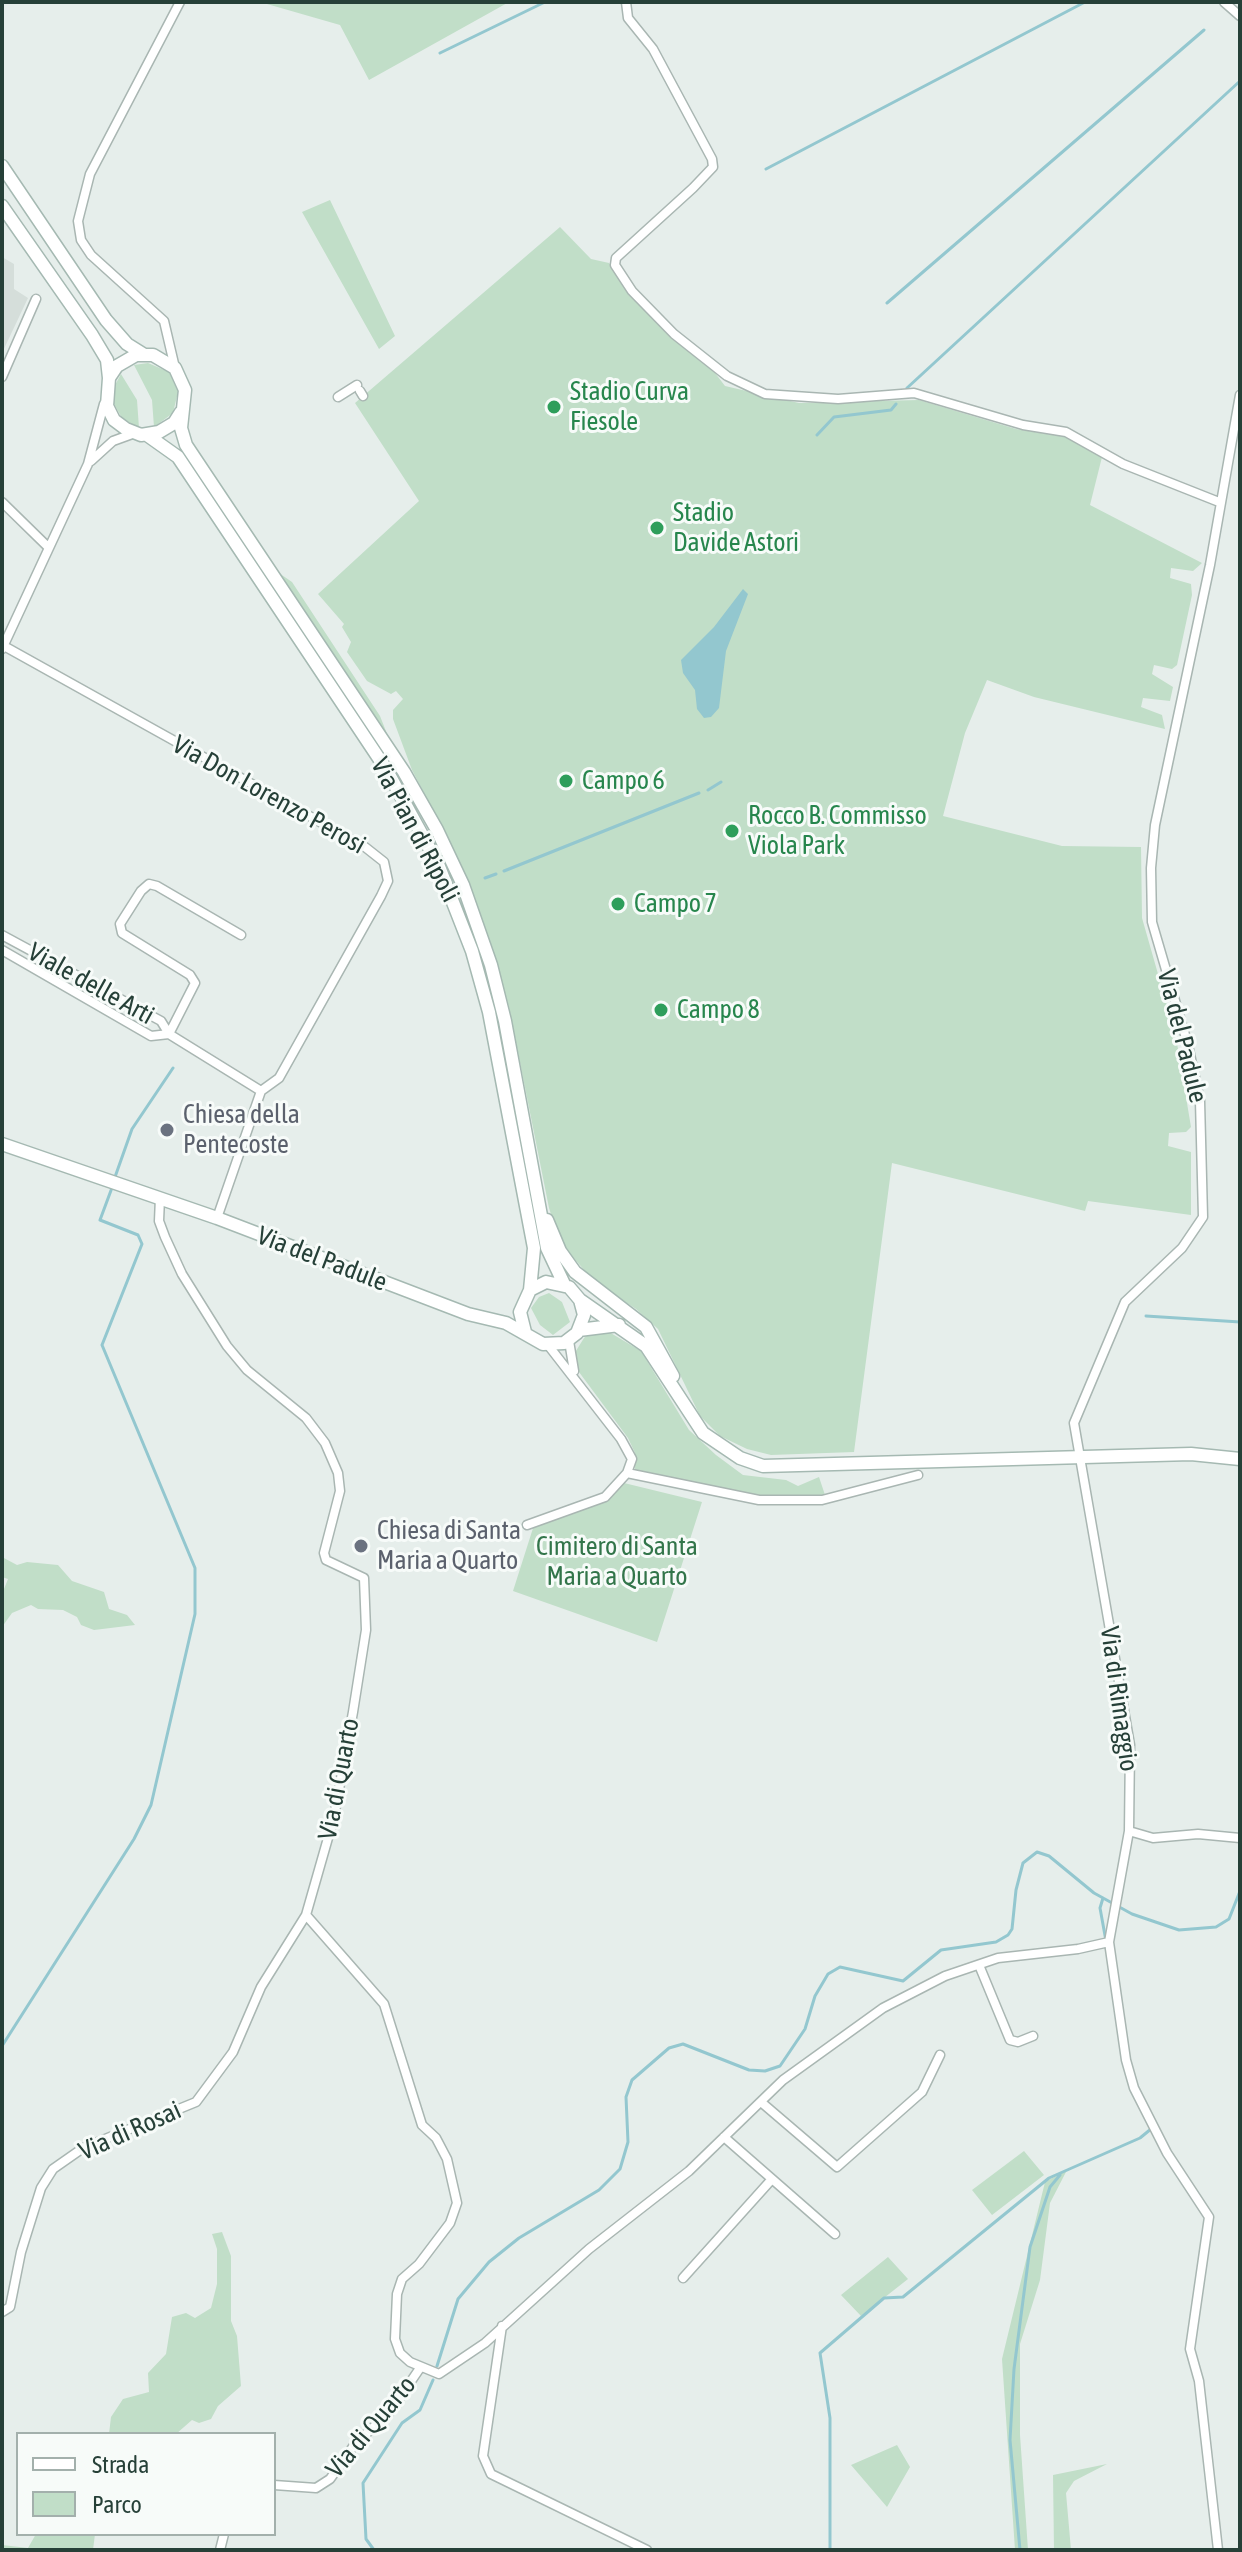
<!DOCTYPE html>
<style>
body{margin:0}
#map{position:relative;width:1242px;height:2552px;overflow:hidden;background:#e6eeeb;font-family:"Asap Condensed",sans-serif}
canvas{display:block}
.frame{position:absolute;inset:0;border:4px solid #264038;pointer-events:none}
.legend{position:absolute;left:16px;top:2432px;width:260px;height:104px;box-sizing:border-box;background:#f7fbf9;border:2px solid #a3b0ac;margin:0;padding:10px 14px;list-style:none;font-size:24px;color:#264038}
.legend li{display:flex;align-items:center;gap:16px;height:40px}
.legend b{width:40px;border:2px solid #a3b0ac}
</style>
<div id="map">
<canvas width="1242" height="2552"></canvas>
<div class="frame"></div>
<ul class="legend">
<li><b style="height:10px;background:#fff"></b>Strada</li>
<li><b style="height:22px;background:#c1dec8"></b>Parco</li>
</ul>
</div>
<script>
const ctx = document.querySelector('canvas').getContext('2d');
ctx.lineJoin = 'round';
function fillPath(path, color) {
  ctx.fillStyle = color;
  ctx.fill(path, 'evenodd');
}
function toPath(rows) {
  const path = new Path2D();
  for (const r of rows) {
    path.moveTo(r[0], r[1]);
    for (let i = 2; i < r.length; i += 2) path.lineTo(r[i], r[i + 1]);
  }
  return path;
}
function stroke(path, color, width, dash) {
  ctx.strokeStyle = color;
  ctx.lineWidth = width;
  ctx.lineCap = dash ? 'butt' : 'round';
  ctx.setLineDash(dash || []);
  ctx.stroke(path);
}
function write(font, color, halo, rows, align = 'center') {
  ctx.font = font + ' "Asap Condensed",sans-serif';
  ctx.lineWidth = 6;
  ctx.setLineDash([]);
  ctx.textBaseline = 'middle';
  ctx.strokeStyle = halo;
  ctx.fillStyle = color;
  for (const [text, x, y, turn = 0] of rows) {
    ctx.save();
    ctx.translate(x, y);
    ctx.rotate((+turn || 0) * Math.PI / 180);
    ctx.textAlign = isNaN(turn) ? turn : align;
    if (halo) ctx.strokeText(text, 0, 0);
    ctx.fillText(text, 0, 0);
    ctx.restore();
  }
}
fillPath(toPath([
 [2,257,14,264,14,289,28,298,2,353]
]), '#d5deda');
fillPath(toPath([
 [260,2,509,2,369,80,340,25],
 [330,200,395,336,379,349,302,212],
 [560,227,591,259,609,263,625,285,712,369,725,386,799,403,919,400,1016,429,1066,437,1102,457,1090,505,1202,563,1193,571,1171,568,1170,578,1191,584,1192,595,1177,665,1172,669,1154,665,1152,674,1173,687,1170,701,1143,698,1141,707,1162,715,1165,729,1034,697,987,680,965,733,943,816,1062,846,1141,847,1142,918,1176,1037,1191,1127,1186,1132,1169,1133,1168,1146,1191,1152,1191,1215,1088,1201,1085,1211,892,1163,854,1452,771,1455,747,1449,720,1436,700,1416,658,1329,636,1309,594,1281,570,1254,556,1230,549,1208,509,1007,493,951,457,856,412,770,393,719,393,710,403,699,396,691,391,694,367,681,347,652,351,642,342,627,344,624,318,594,419,501,355,403],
 [148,363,169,372,178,392,173,413,154,427,152,400,134,365],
 [121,374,137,400,139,428,122,418,114,404,113,389],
 [276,571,292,582,380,716,391,744],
 [549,1293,562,1302,570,1322,553,1335,540,1325,531,1308,539,1297],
 [609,1332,641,1351,689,1430,716,1455,743,1475,786,1480,798,1486,819,1477,825,1495,760,1496,635,1473,635,1453,628,1438,576,1368,574,1354,584,1338,589,1333],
 [624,1483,702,1502,657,1642,513,1591,534,1525,608,1499],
 [2,1557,17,1565,27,1562,58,1565,72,1581,104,1592,109,1609,127,1615,135,1625,94,1630,81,1625,77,1617,63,1610,38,1609,31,1605,12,1613,2,1627,2,1594,8,1579,2,1577],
 [1024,2151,1044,2175,992,2215,972,2190],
 [1067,2170,1050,2203,1040,2280,1020,2344,1020,2435,1028,2550,1015,2550,1002,2359,1045,2182],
 [222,2232,231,2256,231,2321,237,2336,241,2386,218,2406,211,2419,199,2423,192,2420,176,2434,109,2434,111,2417,123,2399,149,2392,148,2373,166,2354,172,2317,186,2313,195,2318,211,2308,217,2284,217,2249,212,2234],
 [888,2257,908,2279,861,2316,841,2295],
 [897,2445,910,2467,887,2507,851,2465],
 [1107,2464,1074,2481,1066,2493,1071,2550,1054,2550,1053,2475],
 [36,2534,95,2534,93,2550,2,2550,2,2545,28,2548]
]), '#c1dec8');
fillPath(toPath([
 [743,589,748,594,726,651,719,708,711,717,704,718,697,709,695,690,683,673,681,660,714,627]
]), '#93c7cf');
stroke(toPath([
 [440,53,545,2],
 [766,169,1085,2],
 [887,303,1204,30],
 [907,388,1240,81],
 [817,435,834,417,891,410,896,404],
 [708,790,721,782],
 [504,871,699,793],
 [485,878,496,874],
 [115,1177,132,1129,173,1068],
 [1146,1316,1240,1322],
 [1103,1898,1100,1908,1106,1941],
 [2,2046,134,1839,151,1805,195,1614,195,1568,102,1345,142,1244,138,1235,100,1220,113,1185],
 [437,2366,458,2299,489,2262,519,2238,599,2190,620,2169,628,2142,626,2097,632,2080,669,2048,683,2044,749,2070,765,2071,780,2066,805,2029,815,1996,828,1974,840,1967,903,1981,941,1950,996,1942,1008,1935,1012,1929,1016,1890,1023,1863,1037,1852,1049,1856,1094,1893,1132,1914,1179,1930,1216,1927,1229,1919,1240,1891],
 [374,2550,366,2539,363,2483,402,2423,420,2410,433,2380],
 [830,2550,830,2418,820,2353,884,2298,903,2297,1049,2178,1140,2138,1151,2129],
 [1020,2550,1010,2440,1014,2369,1030,2247,1050,2187,1060,2175]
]), '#93c7cf', 3);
const street = toPath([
 [626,2,628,18,653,49,712,159,713,167,693,188,616,258,615,265,632,291,674,334,727,376,765,394,838,399,914,393,1023,425,1066,432,1123,464,1219,502],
 [1224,2,1240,16],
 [175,368,164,321,91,255,81,240,78,221,90,174,180,2],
 [2,377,36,299],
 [360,391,363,396],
 [338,397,357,385],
 [91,461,113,441,135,433],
 [2,502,48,547],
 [4,646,365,847,384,862,388,881,381,896,279,1078,261,1091],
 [2,649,88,464,104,404],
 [2,935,161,1021,169,1034,261,1091],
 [2,950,151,1036,169,1034],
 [169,1034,195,983,190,975,122,933,120,924,141,891,149,884,157,886,241,935],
 [160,1198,159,1221,165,1237,182,1274,227,1346,247,1370,306,1418,325,1443,338,1473,340,1491,324,1553,326,1560,364,1578,366,1630,353,1712,334,1817,306,1915,384,2004,422,2125,436,2138,447,2159,457,2203,450,2223,419,2264,402,2279,397,2294,395,2339,400,2353,410,2362,439,2374,485,2343,589,2249,689,2171,783,2080,883,2008,945,1976,998,1958,1078,1949,1109,1942],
 [217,1218,261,1091],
 [569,1341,574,1371],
 [627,1473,759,1500,822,1500,918,1475],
 [527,1525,605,1497,627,1473,632,1459,621,1439,548,1345],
 [1129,1831,1153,1838,1198,1834,1240,1838],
 [979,1965,1010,2040,1018,2042,1033,2036],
 [761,2102,837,2167,922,2092,940,2055],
 [724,2137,835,2234],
 [683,2278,772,2179],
 [2,2312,10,2307,21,2252,41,2188,53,2169,83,2148,196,2102,233,2052,261,1987,306,1915],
 [502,2326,483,2456,491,2474,647,2550],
 [274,2485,316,2488,330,2479,355,2444,390,2412,420,2368],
 [220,2550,224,2534],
 [1218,2550,1199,2381,1190,2349,1209,2217,1167,2153,1134,2088,1126,2060,1109,1942,1129,1831,1130,1745,1074,1423,1125,1302,1182,1248,1203,1217,1200,1101,1188,1045,1152,922,1151,868,1155,825,1210,565,1240,395]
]);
const secondary = toPath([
 [2,166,106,320,127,344,143,354],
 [2,206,92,335,107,360,109,378],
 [181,412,174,423,159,432,141,435,126,429,114,420,107,406,109,378,117,366,136,355,153,355,175,368,185,390,181,428,186,445,404,772,437,830,463,885,491,965,505,1021,547,1248,564,1284],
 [147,435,178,457,386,769,438,864,472,951,489,1012,534,1248,530,1290],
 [2,1144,217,1218,468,1314,506,1323,543,1344,564,1343,577,1333,584,1315,580,1300],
 [547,1220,560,1251,575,1272,646,1327,673,1376],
 [579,1330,619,1325],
 [525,1332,520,1312,530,1290,546,1282,569,1287,580,1300,646,1346,703,1433,740,1458,763,1466,1191,1454,1240,1459]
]);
stroke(street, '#a9b6b2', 11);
stroke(secondary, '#a5b9b2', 15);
stroke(street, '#fff', 8);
stroke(secondary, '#fff', 12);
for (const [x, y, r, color] of [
 [554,407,8,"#2e9e5b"],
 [657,528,8,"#2e9e5b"],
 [566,781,8,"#2e9e5b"],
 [732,831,8,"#2e9e5b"],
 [618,904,8,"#2e9e5b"],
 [661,1010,8,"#2e9e5b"],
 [167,1130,8,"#6b7280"],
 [361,1546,8,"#6b7280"]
]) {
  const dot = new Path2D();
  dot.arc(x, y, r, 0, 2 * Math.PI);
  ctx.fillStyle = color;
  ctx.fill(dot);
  stroke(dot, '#f7fbf9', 3);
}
write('26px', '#27864d', '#f7fbf9', [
 ["Stadio Curva",570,392],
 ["Fiesole",570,422],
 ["Stadio",673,513],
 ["Davide Astori",673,543],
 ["Campo 6",582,781],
 ["Rocco B. Commisso",748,816],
 ["Viola Park",748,846],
 ["Campo 7",634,904],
 ["Campo 8",677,1010]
], 'left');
write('26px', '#264038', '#f7fbf9', [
 ["Via Don Lorenzo Perosi",269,795,29],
 ["Via Pian di Ripoli",415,830,62],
 ["Viale delle Arti",91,984,29],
 ["Via del Padule",1182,1036,76],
 ["Via del Padule",322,1259,21],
 ["Via di Rimaggio",1119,1699,82],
 ["Via di Quarto",339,1779,-79],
 ["Via di Rosai",130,2131,-24],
 ["Via di Quarto",371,2427,-50]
]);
write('26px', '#5b616d', '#f7fbf9', [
 ["Chiesa della",183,1115],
 ["Pentecoste",183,1145],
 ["Chiesa di Santa",377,1531],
 ["Maria a Quarto",377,1561]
], 'left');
write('26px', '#32754a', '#f7fbf9', [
 ["Cimitero di Santa",617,1547],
 ["Maria a Quarto",617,1577]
]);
</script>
